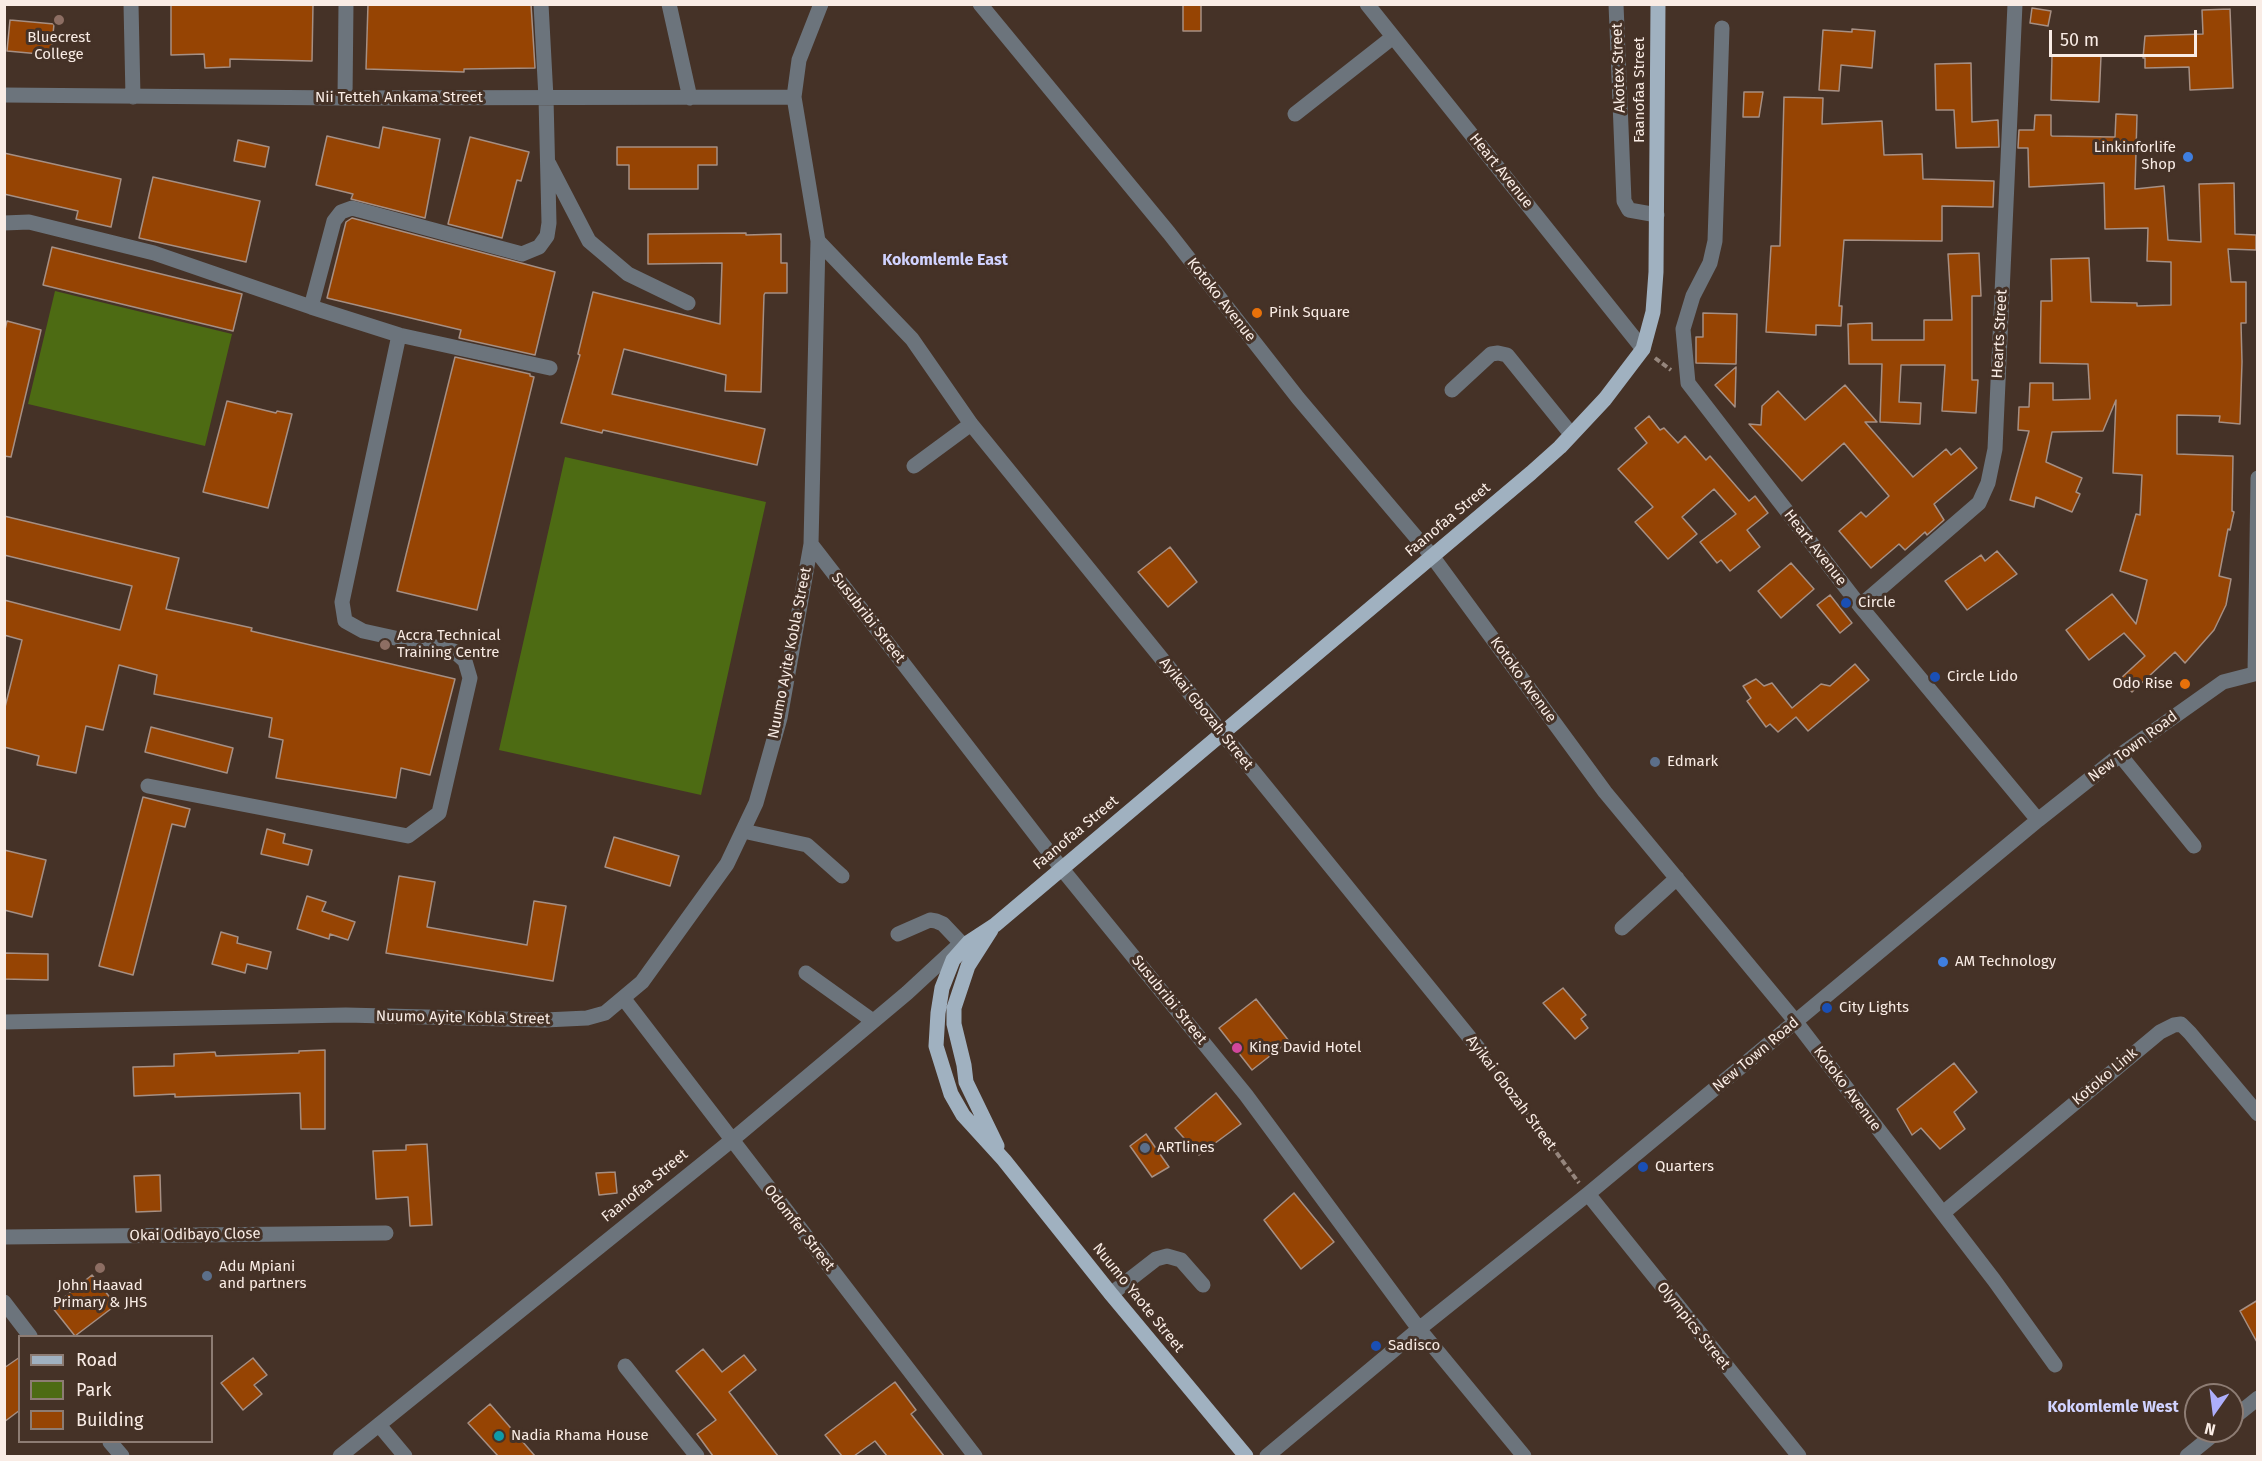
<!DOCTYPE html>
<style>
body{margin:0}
#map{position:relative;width:2262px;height:1461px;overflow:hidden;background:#453227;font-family:"Fira Sans",sans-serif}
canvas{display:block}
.frame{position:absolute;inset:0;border:6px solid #f9ece5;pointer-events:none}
.legend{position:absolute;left:18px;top:1335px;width:195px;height:108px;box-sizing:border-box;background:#453227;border:2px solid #8d7c73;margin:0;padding:8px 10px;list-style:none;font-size:18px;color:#f9ece5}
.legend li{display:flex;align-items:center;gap:12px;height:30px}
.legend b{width:30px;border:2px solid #8d7c73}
.north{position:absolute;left:2184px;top:1383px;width:60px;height:60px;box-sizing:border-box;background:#453227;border:2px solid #8d7c73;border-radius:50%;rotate:194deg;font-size:16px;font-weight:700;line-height:24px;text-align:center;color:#f9ece5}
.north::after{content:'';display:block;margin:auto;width:21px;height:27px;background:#adaefb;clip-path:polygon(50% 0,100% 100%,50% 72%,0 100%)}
.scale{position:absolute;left:2049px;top:30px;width:148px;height:27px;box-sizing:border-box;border:3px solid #f9ece5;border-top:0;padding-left:8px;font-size:18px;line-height:21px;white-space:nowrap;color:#f9ece5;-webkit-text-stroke:4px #453227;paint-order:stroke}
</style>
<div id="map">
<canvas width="2262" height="1461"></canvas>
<div class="frame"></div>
<ul class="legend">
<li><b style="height:8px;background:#a0b1c0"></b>Road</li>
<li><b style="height:16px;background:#4d6b13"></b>Park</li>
<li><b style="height:16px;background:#964403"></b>Building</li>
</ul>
<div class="north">N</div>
<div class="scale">50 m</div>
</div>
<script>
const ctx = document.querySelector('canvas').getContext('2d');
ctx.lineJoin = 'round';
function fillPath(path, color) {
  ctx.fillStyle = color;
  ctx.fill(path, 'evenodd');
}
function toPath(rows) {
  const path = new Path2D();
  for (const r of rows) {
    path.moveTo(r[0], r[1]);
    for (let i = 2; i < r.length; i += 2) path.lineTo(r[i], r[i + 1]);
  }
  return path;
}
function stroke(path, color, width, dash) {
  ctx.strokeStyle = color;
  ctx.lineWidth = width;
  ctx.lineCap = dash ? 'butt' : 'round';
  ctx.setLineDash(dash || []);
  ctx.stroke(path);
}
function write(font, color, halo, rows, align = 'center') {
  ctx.font = font + ' "Fira Sans",sans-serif';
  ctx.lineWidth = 6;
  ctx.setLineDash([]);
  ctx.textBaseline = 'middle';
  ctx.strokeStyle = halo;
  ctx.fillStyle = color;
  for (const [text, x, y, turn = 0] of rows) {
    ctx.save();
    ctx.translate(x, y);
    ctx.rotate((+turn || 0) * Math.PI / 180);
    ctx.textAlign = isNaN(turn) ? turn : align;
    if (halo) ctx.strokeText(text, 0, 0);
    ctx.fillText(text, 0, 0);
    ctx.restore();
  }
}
fillPath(toPath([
 [55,291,232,334,205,446,28,404],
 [565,457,766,502,701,795,499,750]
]), '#4d6b13');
const building = toPath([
 [171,4,313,4,312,61,230,59,230,67,205,68,204,54,171,55,171,4],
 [368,4,531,4,535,68,464,69,464,72,366,69,368,4],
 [1183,4,1201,4,1201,31,1183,31,1183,4],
 [2032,8,2051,11,2048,26,2030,23,2032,8],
 [2230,9,2233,88,2190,90,2189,67,2145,68,2145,58,2143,58,2145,36,2203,34,2202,10,2230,9],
 [10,20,54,24,51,55,7,51,10,20],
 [1852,29,1875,31,1872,68,1841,65,1839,91,1819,90,1823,30,1852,32,1852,29],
 [2052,55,2101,56,2099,102,2051,100,2052,55],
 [1971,63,1972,122,1998,120,1999,147,1956,148,1954,110,1936,110,1935,64,1971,63],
 [1744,92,1763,92,1759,117,1743,117,1744,92],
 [1784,97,1823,98,1822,124,1882,121,1884,155,1922,154,1923,179,1994,181,1993,207,1942,206,1942,241,1844,240,1839,306,1842,306,1841,326,1816,325,1816,335,1766,332,1771,246,1780,246,1784,97],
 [2116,114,2137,115,2135,189,2164,186,2168,240,2201,242,2199,184,2234,183,2235,234,2256,235,2256,250,2228,249,2231,282,2246,282,2246,323,2241,323,2242,362,2240,424,2219,422,2220,416,2177,415,2177,454,2233,456,2232,511,2234,512,2230,530,2228,529,2219,576,2231,579,2226,605,2214,630,2185,663,2175,652,2132,692,2120,679,2145,656,2124,633,2089,660,2066,630,2112,594,2136,624,2147,580,2120,571,2136,514,2140,515,2142,475,2113,473,2116,400,2103,431,2052,432,2046,462,2082,478,2076,492,2080,494,2072,512,2036,497,2034,507,2010,500,2029,431,2018,430,2019,407,2029,407,2030,383,2053,383,2053,400,2090,399,2088,364,2040,363,2041,301,2052,301,2051,259,2089,258,2091,302,2137,303,2137,306,2171,305,2171,262,2147,261,2148,228,2105,229,2104,183,2029,187,2028,148,2018,148,2019,130,2034,130,2035,115,2051,115,2051,135,2052,136,2115,137,2116,114],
 [383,127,440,139,425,218,351,199,353,194,316,185,327,136,379,148,383,127],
 [470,137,529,152,521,181,517,180,502,238,448,224,470,137],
 [238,140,269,147,265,167,234,161,238,140],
 [617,147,717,147,717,165,698,165,698,189,629,189,629,165,617,165,617,147],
 [4,153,121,179,111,227,76,219,78,211,4,194,4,153],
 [153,177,260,201,246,262,139,238,153,177],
 [352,218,555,272,535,355,459,338,461,330,327,298,346,222,352,218],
 [746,233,746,235,781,234,781,263,787,263,787,293,765,293,764,295,761,392,725,391,726,375,624,349,612,394,765,429,757,465,603,430,602,433,561,423,580,355,578,354,593,292,720,324,722,263,648,264,648,234,746,233],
 [52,247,242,294,233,331,43,285,52,247],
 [1979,253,1981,296,1972,296,1972,380,1978,380,1976,413,1942,411,1945,365,1901,365,1899,402,1921,403,1920,424,1880,422,1882,364,1849,364,1848,324,1872,323,1872,340,1924,340,1924,320,1952,320,1948,254,1979,253],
 [1703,313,1737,314,1736,364,1696,363,1696,337,1703,337,1703,313],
 [7,321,41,330,11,457,4,456,4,334,7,321],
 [455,357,530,374,530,376,534,377,477,610,397,591,455,357],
 [1736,367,1735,407,1715,385,1736,367],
 [1845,385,1877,422,1865,422,1913,477,1946,449,1951,455,1960,448,1977,468,1934,504,1944,520,1927,535,1925,532,1905,550,1899,544,1871,568,1839,531,1861,512,1866,517,1889,496,1844,443,1802,481,1749,424,1761,425,1762,406,1778,391,1805,420,1845,385],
 [227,401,276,413,277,411,292,414,268,508,203,492,227,401],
 [1649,416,1660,430,1664,428,1678,443,1685,436,1706,460,1710,456,1749,501,1755,496,1768,513,1747,530,1760,547,1730,571,1721,560,1717,563,1700,542,1736,514,1714,489,1682,517,1697,534,1668,559,1635,522,1653,507,1618,469,1647,443,1635,428,1649,416],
 [4,516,179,558,166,609,252,628,251,631,455,679,430,775,401,768,396,798,276,778,283,740,269,737,272,718,154,694,157,675,119,665,103,730,86,726,76,773,37,765,39,756,4,747,4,711,22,640,4,635,4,600,120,630,132,586,4,555,4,516],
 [1170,547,1197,582,1168,607,1138,572,1170,547],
 [1997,551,2017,574,1967,610,1945,581,1981,555,1985,561,1997,551],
 [1791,563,1814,589,1781,618,1758,591,1791,563],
 [1830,595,1852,623,1840,633,1817,605,1830,595],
 [1855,664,1869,680,1808,731,1796,717,1778,732,1770,724,1766,727,1747,701,1751,698,1743,686,1756,679,1764,686,1772,683,1792,708,1821,684,1830,686,1855,664],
 [151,727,233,748,227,773,145,752,151,727],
 [143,797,190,809,185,827,172,824,133,975,99,966,143,797],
 [267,829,285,834,283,843,312,850,308,865,261,854,267,829],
 [614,837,679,856,670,886,605,867,614,837],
 [4,850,46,860,32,917,4,910,4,850],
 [399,876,435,882,427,927,527,945,534,901,566,906,553,981,386,953,399,876],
 [307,896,326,902,322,911,355,922,348,940,330,934,329,939,297,929,307,896],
 [221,932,238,937,237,943,271,952,267,969,247,964,245,973,212,964,221,932],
 [4,953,48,954,48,980,4,979,4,953],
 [1563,988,1586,1015,1581,1019,1588,1028,1575,1039,1543,1003,1563,988],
 [1256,999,1289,1041,1252,1070,1219,1028,1256,999],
 [325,1050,325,1129,301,1129,300,1093,175,1097,175,1094,134,1096,133,1067,174,1066,174,1054,215,1052,216,1056,299,1053,299,1051,325,1050],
 [1954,1063,1977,1092,1954,1112,1965,1129,1940,1149,1921,1128,1912,1135,1897,1109,1954,1063],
 [1216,1093,1241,1124,1199,1155,1175,1128,1216,1093],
 [1146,1134,1169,1167,1152,1177,1130,1146,1146,1134],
 [427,1144,432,1225,410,1226,408,1197,376,1199,373,1151,406,1150,406,1145,427,1144],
 [615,1172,617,1193,599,1195,596,1173,615,1172],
 [160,1175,161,1211,136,1212,134,1176,160,1175],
 [1294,1193,1334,1242,1301,1269,1264,1220,1294,1193],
 [92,1275,116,1305,75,1336,52,1307,92,1275],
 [2258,1300,2258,1344,2240,1311,2258,1300],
 [703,1349,722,1372,744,1355,756,1370,729,1392,778,1456,713,1456,697,1434,716,1420,676,1371,703,1349],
 [20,1357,20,1410,4,1422,4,1368,20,1357],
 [253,1358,267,1375,254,1385,262,1394,243,1410,221,1383,253,1358],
 [895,1382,916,1410,911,1414,944,1456,887,1456,875,1441,854,1456,842,1456,825,1435,895,1382],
 [490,1404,535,1456,498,1456,468,1423,490,1404]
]);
fillPath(building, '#964403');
stroke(building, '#a68f83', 1.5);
stroke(toPath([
 [1655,358,1671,370],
 [1492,1066,1579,1183]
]), '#96867d', 4, [6, 3]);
stroke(toPath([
 [131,4,133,97],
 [669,4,690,98],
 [980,4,1169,233,1298,398,1432,556,1605,792,1796,1022,1994,1280,2055,1365],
 [1367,4,1643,349],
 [1616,4,1624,201,1629,210,1657,215],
 [1722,28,1715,241,1710,263,1693,296,1683,329,1688,383,1860,606,2038,820],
 [4,95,345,98,794,97],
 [345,98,346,4],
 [1295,114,1393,37],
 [549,164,589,241,628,274,688,303],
 [4,223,29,222,154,253,311,307,399,335,342,602,345,621,363,631,454,651,465,661,470,678,439,813,408,836,148,786],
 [818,241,912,339,971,424,1483,1054],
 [311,307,334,221,341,212,352,208,522,254,539,247,547,236,549,223,546,98,541,4],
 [399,335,550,368],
 [1452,390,1491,354,1498,353,1507,355,1571,434],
 [914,466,971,424],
 [811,544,1062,869,1246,1095,1419,1329,1524,1456],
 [1860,606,1979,503,1988,483,1995,449,2015,4],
 [2255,673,2258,478],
 [2120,755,2194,846],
 [743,831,807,845,842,876],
 [1622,928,1677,878],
 [898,934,930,920,936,921,943,924,961,943],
 [806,973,873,1021],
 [624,999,975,1456],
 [4,1022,346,1015,545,1020,587,1018,605,1013,642,982,727,864,756,803,780,718,811,544,818,241,794,97,799,60,821,4],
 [1588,1194,1799,1456],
 [1943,1213,2160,1032,2174,1025,2181,1024,2190,1033,2258,1114],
 [4,1237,386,1233],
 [1111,1294,1156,1259,1167,1256,1181,1260,1203,1285],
 [4,1302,30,1336],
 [625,1366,697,1456],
 [2232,1419,2258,1398],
 [379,1425,405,1456],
 [110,1442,122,1456],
 [340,1456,732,1140,907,993,960,944],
 [1267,1456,1419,1329,1588,1194,2038,820,2120,755,2223,682,2258,673],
 [2187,1456,2218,1431]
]), '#6c747c', 15);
stroke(toPath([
 [991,930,968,966,954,1008,954,1024,964,1065,966,1082,997,1146],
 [1246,1456,1111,1294,1004,1160,963,1115,951,1094,936,1046,938,1013,942,988,953,960,969,942,995,925,1531,473,1560,447,1605,399,1643,349,1653,312,1656,272,1658,4]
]), '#a0b1c0', 15);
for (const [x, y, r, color] of [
 [59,20,6,"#8d6e63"],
 [2188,157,6,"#3f7fe0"],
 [1257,313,6,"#e8710a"],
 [1846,603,6,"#1a4fb4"],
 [385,645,6,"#8d6e63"],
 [1935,677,6,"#1a4fb4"],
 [2185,684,6,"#e8710a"],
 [1655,762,6,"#5c6f8a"],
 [1943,962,6,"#3f7fe0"],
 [1827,1008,6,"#1a4fb4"],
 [1237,1048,6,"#d1479c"],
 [1145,1148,6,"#5c6f8a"],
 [1643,1167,6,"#1a4fb4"],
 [100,1268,6,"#8d6e63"],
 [207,1276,6,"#5c6f8a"],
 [1376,1346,6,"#1a4fb4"],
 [499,1436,6,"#0f9aa8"]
]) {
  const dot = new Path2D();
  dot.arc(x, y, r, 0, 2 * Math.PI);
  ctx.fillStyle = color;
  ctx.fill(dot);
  stroke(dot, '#453227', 2);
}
write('15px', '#f9ece5', '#453227', [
 ["Bluecrest",59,38,"center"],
 ["College",59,55,"center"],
 ["Linkinforlife",2176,148,"right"],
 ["Shop",2176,165,"right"],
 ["Pink Square",1269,313],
 ["Circle",1858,603],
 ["Accra Technical",397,636],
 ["Training Centre",397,653],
 ["Circle Lido",1947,677],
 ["Odo Rise",2173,684,"right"],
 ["Edmark",1667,762],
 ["AM Technology",1955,962],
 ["City Lights",1839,1008],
 ["King David Hotel",1249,1048],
 ["ARTlines",1157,1148],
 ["Quarters",1655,1167],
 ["Adu Mpiani",219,1267],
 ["and partners",219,1284],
 ["John Haavad",100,1286,"center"],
 ["Primary & JHS",100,1303,"center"],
 ["Sadisco",1388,1346],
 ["Nadia Rhama House",511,1436]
], 'left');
write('15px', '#f9ece5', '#453227', [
 ["Akotex Street",1619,68,-92],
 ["Faanofaa Street",1640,90,-90],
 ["Nii Tetteh Ankama Street",399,98],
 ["Heart Avenue",1501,171,51],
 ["Kotoko Avenue",1221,300,52],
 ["Hearts Street",2000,334,-87],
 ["Faanofaa Street",1448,520,-40],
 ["Heart Avenue",1815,548,52],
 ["Susubribi Street",868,618,52],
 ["Nuumo Ayite Kobla Street",790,653,-79],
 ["Kotoko Avenue",1523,680,54],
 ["Ayikai Gbozah Street",1206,714,51],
 ["New Town Road",2133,747,-37],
 ["Faanofaa Street",1076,833,-40],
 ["Susubribi Street",1169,1000,51],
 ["Nuumo Ayite Kobla Street",463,1018,1],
 ["New Town Road",1756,1055,-40],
 ["Kotoko Link",2105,1077,-40],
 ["Kotoko Avenue",1847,1089,53],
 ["Ayikai Gbozah Street",1511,1093,53],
 ["Faanofaa Street",645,1186,-39],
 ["Odomfer Street",799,1228,52],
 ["Okai Odibayo Close",195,1235,-1],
 ["Nuumo Yaote Street",1138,1298,51],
 ["Olympics Street",1693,1326,51]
]);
write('bold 16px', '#d1d3ff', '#453227', [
 ["Kokomlemle East",945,261],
 ["Kokomlemle West",2113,1408]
]);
</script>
